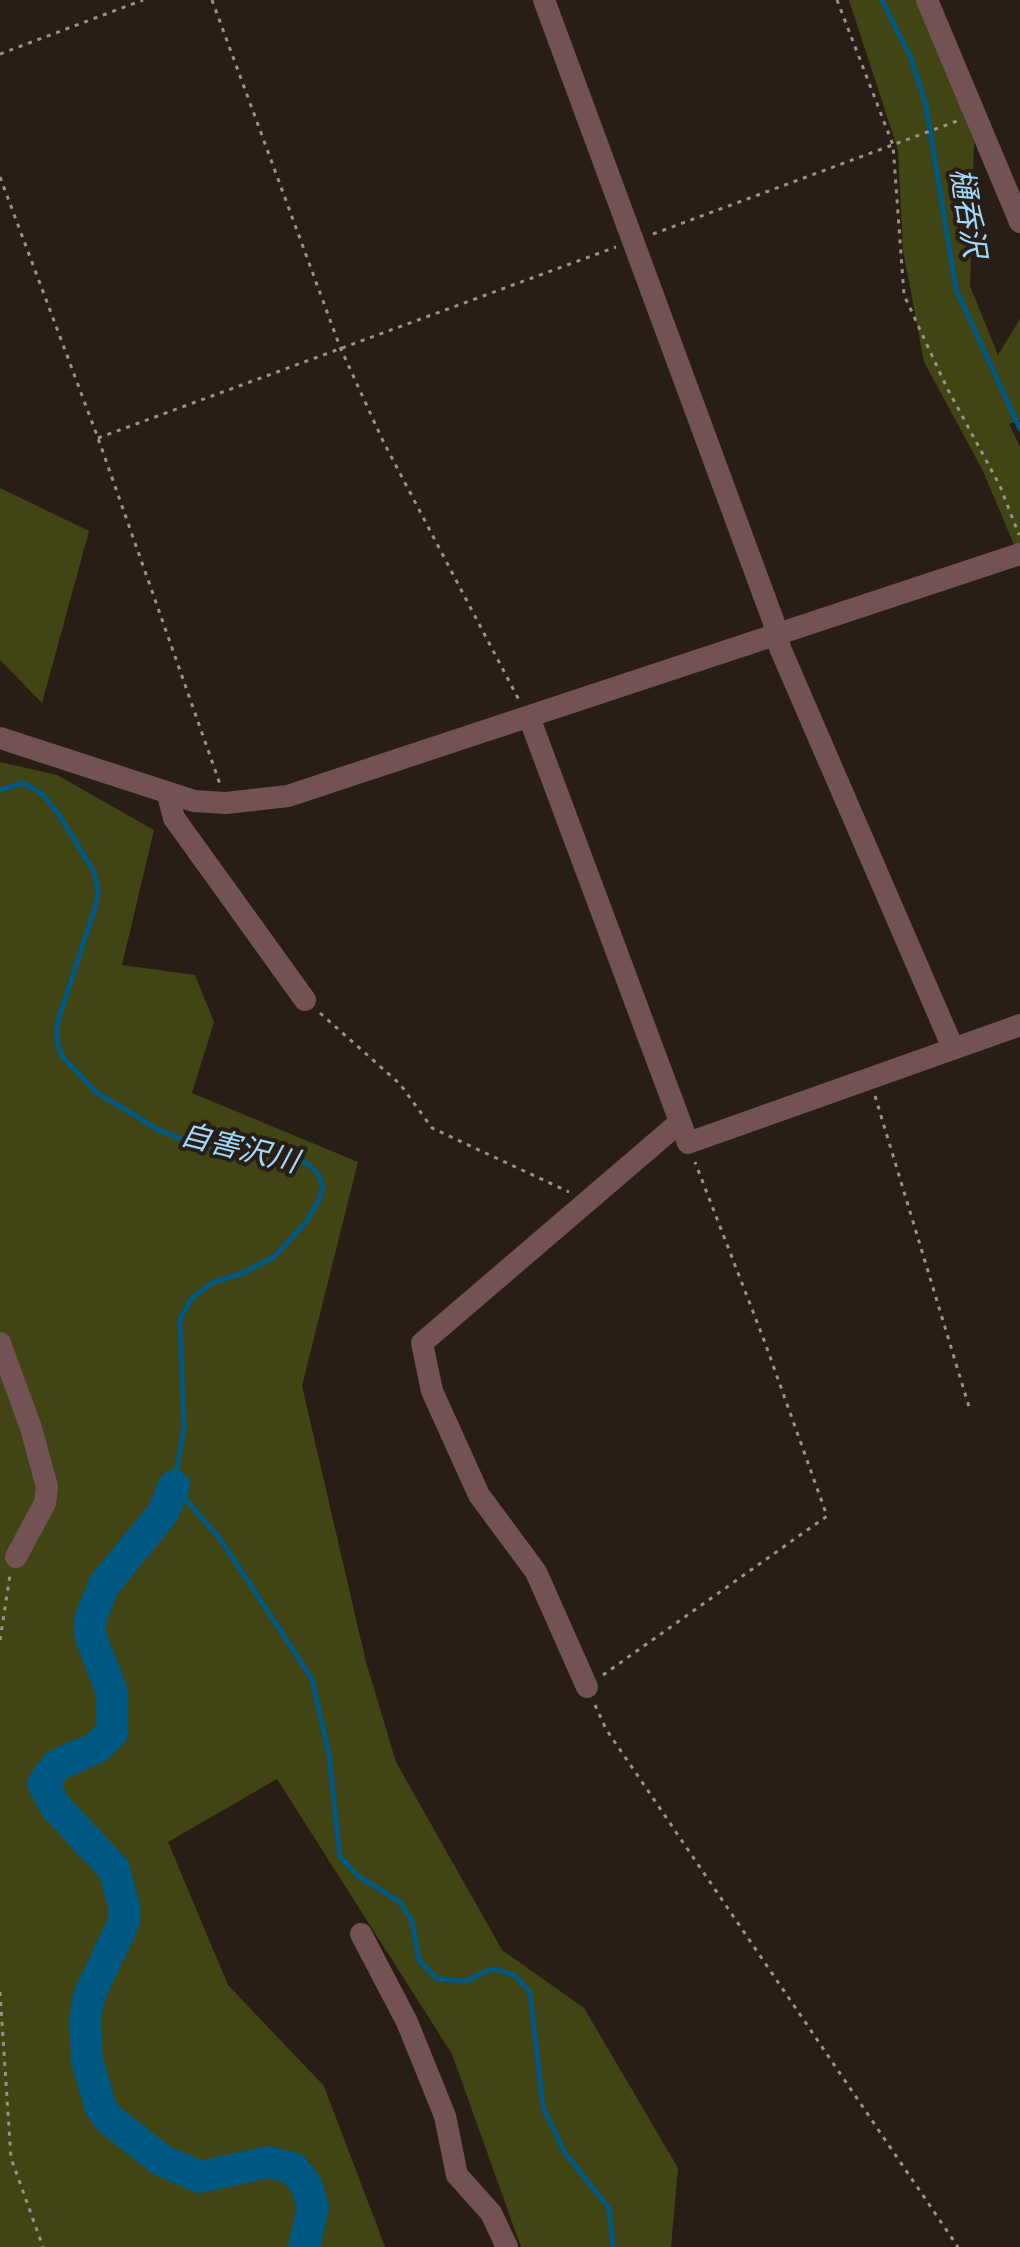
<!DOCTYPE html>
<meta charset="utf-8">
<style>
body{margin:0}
canvas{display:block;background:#281e16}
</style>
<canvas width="1020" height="2247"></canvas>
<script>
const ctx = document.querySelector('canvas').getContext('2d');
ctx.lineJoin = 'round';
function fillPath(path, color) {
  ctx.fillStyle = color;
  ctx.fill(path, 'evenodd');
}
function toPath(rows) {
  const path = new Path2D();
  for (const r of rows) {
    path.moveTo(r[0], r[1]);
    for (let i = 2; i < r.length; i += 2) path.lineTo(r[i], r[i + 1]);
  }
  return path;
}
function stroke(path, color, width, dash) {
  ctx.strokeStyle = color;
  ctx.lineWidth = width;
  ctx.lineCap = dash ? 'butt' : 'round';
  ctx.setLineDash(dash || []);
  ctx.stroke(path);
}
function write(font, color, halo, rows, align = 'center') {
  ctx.font = font + ' "Archivo Narrow","Noto Sans JP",sans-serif';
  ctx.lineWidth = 8;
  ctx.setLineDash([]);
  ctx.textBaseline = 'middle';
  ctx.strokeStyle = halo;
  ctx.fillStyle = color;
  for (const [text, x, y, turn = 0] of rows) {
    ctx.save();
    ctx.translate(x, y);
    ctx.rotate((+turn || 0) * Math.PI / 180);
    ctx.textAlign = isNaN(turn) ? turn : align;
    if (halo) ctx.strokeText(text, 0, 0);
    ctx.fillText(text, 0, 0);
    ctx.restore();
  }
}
fillPath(toPath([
 [849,0,919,0,974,142,970,286,998,355,1020,319,1020,420,1009,424,1020,447,1020,559,983,471,924,362,903,250,898,150],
 [0,488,89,531,42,703,0,660],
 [0,762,57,775,154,830,122,965,195,975,214,1022,192,1093,358,1162,302,1386,366,1662,396,1762,502,1950,584,2008,678,2168,671,2247,521,2247,452,2054,277,1779,168,1842,228,1985,324,2086,385,2247,0,2247]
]), '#414413');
stroke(toPath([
 [882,0,911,58,926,105,956,289,1020,429],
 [0,790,23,783,41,793,58,813,94,872,98,888,97,902,57,1024,57,1042,62,1056,96,1092,159,1130,189,1142,246,1154,290,1156,308,1164,319,1175,323,1188,319,1200,307,1221,274,1257,243,1273,214,1282,192,1298,180,1319,184,1428,174,1486,221,1540,312,1679,329,1754,340,1857,358,1876,400,1902,412,1921,419,1960,437,1979,467,1981,489,1970,499,1970,515,1976,530,1992,543,2107,565,2153,609,2208,613,2247]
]), '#005982', 5);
stroke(toPath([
 [174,1486,163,1513,104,1585,90,1620,90,1635,112,1692,112,1733,96,1748,57,1765,43,1784,56,1807,114,1869,124,1906,124,1922,89,1996,85,2020,87,2060,101,2108,110,2120,163,2161,200,2177,269,2162,294,2169,307,2186,313,2207,304,2247]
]), '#005982', 32);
stroke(toPath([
 [212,0,340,347,383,441,519,700],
 [837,0,893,145,904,295,947,388,1000,486,1019,535],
 [0,54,143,0],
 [0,177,98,438,220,784],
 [653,234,957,121],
 [98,438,616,247],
 [320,1013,400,1084,432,1128,569,1192],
 [875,1096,970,1410],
 [0,1640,10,1575],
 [603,1675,827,1516,764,1340,695,1162],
 [595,1705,606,1729,958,2247],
 [0,1992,11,2158,43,2247]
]), '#9a928b', 3, [4, 6]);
stroke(toPath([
 [544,0,773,620,780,648,953,1048],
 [927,0,1020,222],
 [529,717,688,1143,1020,1025],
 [0,738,194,801,226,803,288,796,1020,554],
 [168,795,174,818,305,1000],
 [0,1343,31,1428,47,1487,45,1503,16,1557],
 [587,1687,536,1572,479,1495,432,1391,422,1343,680,1122],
 [361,1934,407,2022,445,2116,457,2175,491,2213,507,2247]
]), '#735253', 22);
write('italic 30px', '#a0d8fd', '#281e16', [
 ["樋呑沢",966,213,81],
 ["自害沢川",239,1150,14]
]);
</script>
